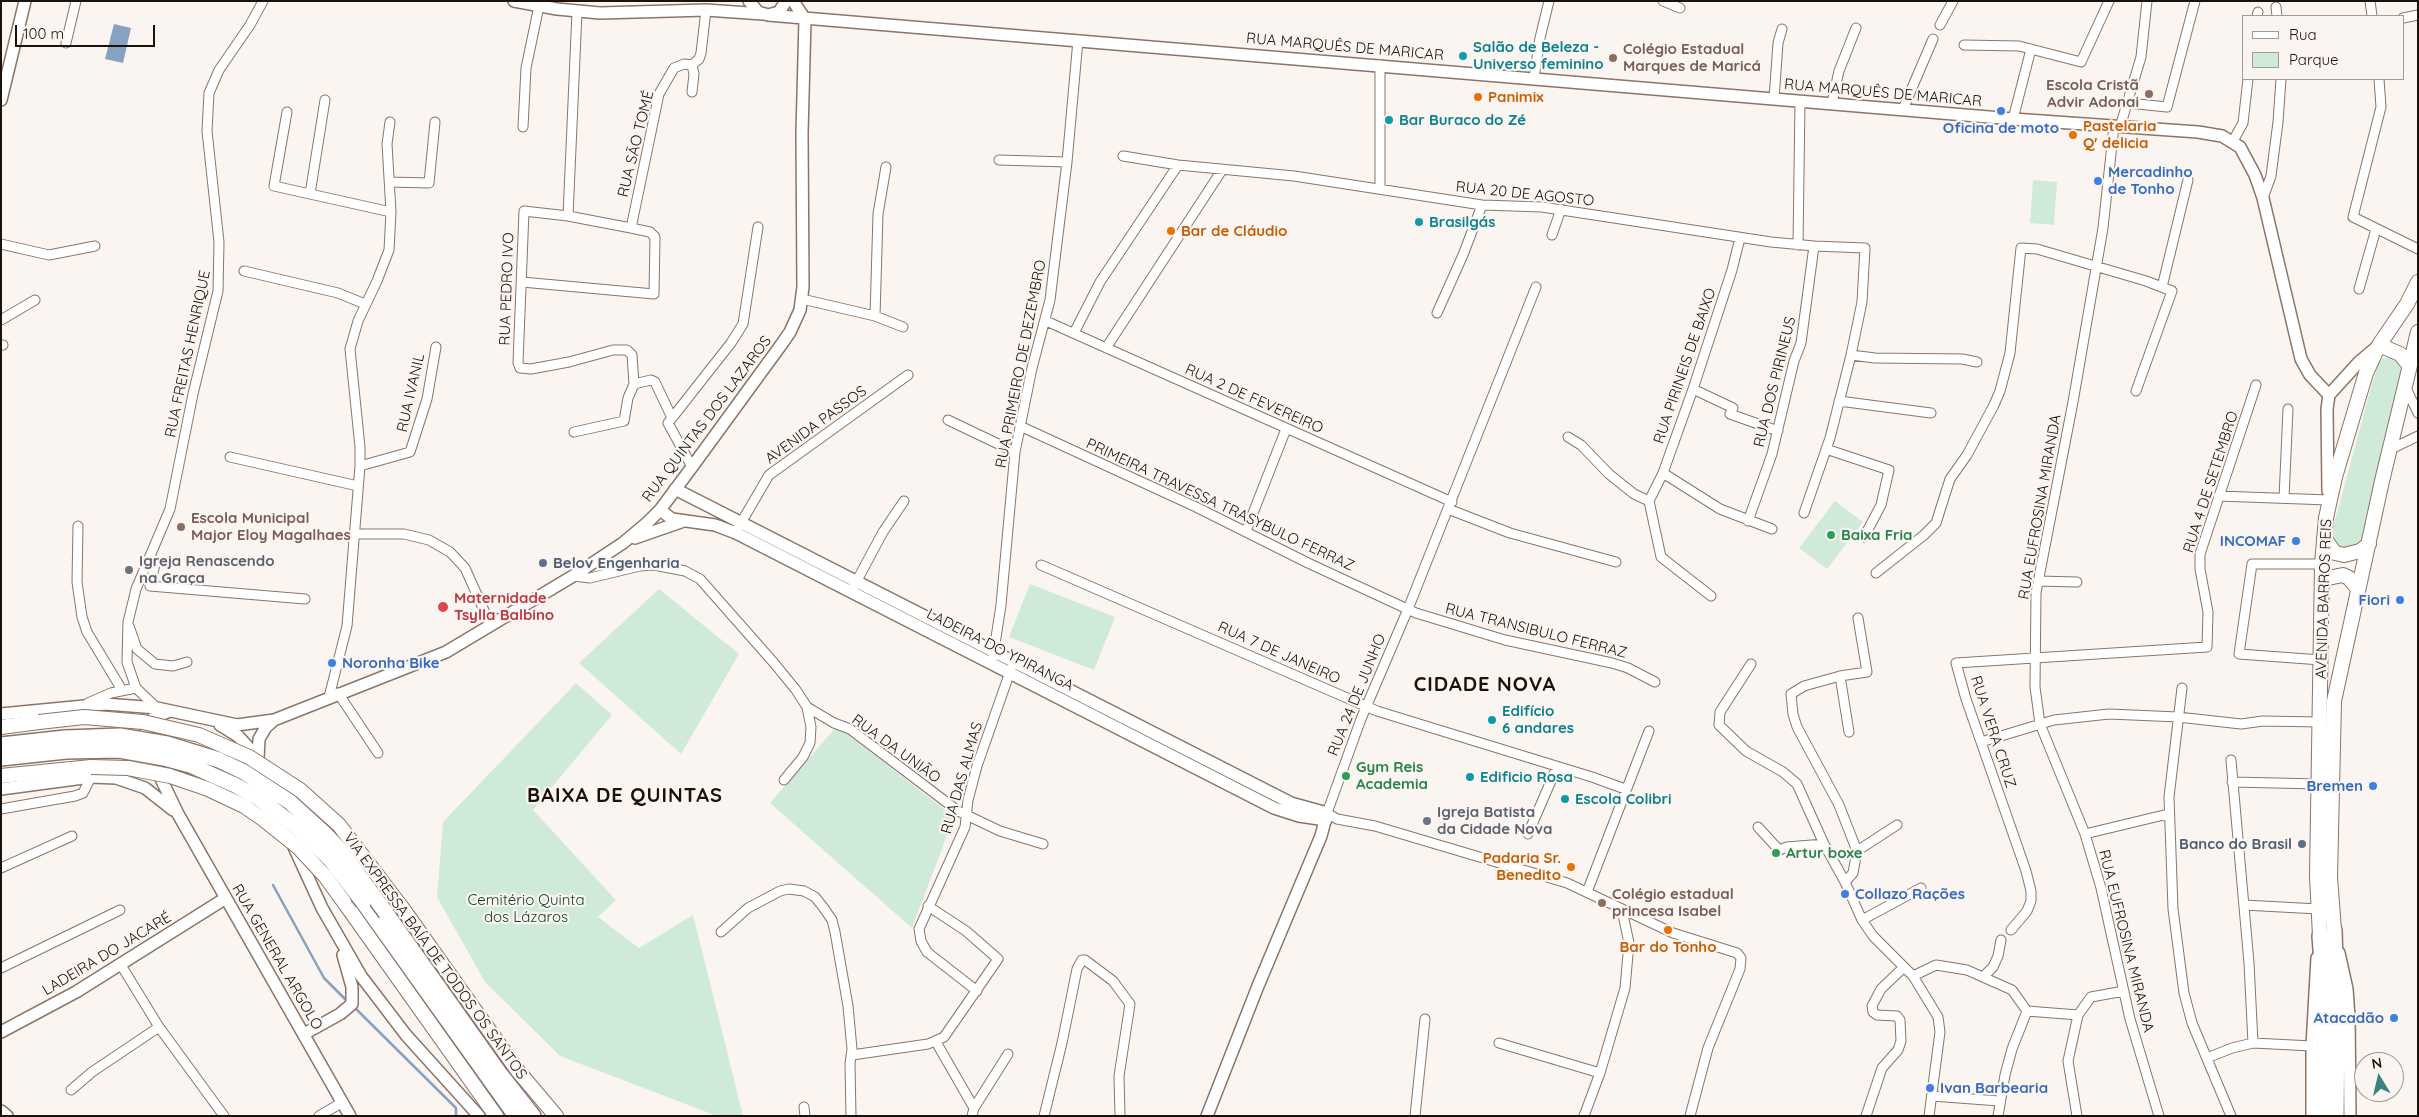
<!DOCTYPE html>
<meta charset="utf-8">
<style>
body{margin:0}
#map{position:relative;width:2419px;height:1117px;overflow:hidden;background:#fbf5f2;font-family:Quicksand,sans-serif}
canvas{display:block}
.frame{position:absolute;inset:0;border:2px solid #1c120c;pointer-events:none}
.legend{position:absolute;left:2242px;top:15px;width:162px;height:65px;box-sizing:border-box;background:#fbf5f2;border:1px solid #a29a96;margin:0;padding:6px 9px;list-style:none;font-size:15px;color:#1c120c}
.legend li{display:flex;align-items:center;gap:10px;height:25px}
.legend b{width:25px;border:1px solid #a29a96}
.north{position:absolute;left:2354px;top:1052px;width:50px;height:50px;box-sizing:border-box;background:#fbf5f2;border:1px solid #a29a96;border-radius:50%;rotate:351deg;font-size:14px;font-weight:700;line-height:20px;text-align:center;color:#1c120c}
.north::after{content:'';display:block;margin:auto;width:18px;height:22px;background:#398282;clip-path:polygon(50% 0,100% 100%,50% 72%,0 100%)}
.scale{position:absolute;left:15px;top:25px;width:140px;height:22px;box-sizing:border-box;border:2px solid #1c120c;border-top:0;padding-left:6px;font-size:15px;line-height:18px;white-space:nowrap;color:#1c120c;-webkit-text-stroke:4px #fbf5f2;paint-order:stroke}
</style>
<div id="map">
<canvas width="2419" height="1117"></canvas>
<div class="frame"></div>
<ul class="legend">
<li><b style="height:6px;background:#fff"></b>Rua</li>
<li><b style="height:14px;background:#cfead9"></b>Parque</li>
</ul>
<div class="north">N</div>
<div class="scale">100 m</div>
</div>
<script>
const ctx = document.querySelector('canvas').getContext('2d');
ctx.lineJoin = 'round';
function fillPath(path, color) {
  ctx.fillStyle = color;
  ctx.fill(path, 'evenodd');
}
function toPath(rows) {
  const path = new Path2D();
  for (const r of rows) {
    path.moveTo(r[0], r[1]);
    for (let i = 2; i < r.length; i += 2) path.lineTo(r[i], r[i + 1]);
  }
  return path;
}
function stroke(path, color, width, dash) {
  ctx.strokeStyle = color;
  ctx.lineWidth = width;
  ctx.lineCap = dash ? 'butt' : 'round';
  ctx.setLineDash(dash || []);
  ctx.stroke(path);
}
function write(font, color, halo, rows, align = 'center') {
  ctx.font = font + ' Quicksand,sans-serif';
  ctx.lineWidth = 4.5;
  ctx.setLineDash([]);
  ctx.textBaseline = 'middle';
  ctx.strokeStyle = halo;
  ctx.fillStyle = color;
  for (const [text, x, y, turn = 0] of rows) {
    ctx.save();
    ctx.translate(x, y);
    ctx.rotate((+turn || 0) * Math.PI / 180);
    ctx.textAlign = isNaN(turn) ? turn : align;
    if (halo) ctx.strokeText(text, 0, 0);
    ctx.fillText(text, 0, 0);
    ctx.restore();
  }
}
fillPath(toPath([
 [2033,180,2057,182,2054,225,2030,223],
 [2384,358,2393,358,2399,362,2402,373,2364,537,2361,544,2346,550,2339,547,2334,540,2332,531,2378,362],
 [1835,501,1863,522,1827,569,1799,548],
 [1030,584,1115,617,1094,670,1009,637],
 [659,589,739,654,681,754,579,663],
 [576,683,612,715,533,810,616,900,598,917,639,948,693,915,743,1116,717,1116,560,1056,485,982,437,897,443,822],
 [837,726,954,817,912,928,770,803]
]), '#cfead9');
fillPath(toPath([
 [114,24,131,28,123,63,105,59]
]), '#87a1c0');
stroke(toPath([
 [273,885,324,978,347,1001],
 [356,1009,456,1108,456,1116]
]), '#87a1c0', 2.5);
const street = toPath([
 [1663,1,1680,8],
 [2370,1,2372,16],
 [2276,7,2277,16],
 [2257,16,2258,12],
 [2403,18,2418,15],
 [1940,25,1953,1],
 [66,43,76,1],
 [1964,45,2019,46,2081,62,2109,1],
 [692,65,699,59,701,53,706,10],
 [692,65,694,74,692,92],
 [1380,65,1380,188],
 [1534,78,1540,38,1549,1],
 [2379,79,2381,107,2353,217,2418,249],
 [1774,99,1778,43,1782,29],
 [1832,103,1839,71,1856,28],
 [2128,103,2167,107,2195,1],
 [1903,109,1933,39],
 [287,112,274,186,391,212],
 [2013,119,2031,49],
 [2114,126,2103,228,2073,402,2036,593,2035,687,2040,724,2085,834,2101,888,2130,1019,2159,1116],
 [523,127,526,68,539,6],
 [2120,127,2141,57,2147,1],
 [2233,141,2243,123,2248,79],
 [1123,156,1178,165,1294,176,1482,205,1542,207,1771,242,1814,246,1865,248,1862,302,1851,355,1830,438,1804,513],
 [999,160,1067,162],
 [390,182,429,183,435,122],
 [310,194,325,100],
 [2263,198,2271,176,2278,122,2281,79],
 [568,216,577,12],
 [631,228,659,94,674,68,684,64,692,65],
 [1552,235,1561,209],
 [1,244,49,255,95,246],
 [1798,245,1800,101],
 [244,271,338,293,365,304],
 [522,282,654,294,655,237,650,232,631,228,568,216,524,211,518,363,520,368,531,369,569,362,613,350,627,350,632,355,634,384,628,398,624,421,574,432],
 [1536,287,1408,609,1361,719,1327,813,1337,819,1375,826,1567,883,1673,933,1737,953,1741,958,1740,969,1708,1048,1690,1116],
 [2162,287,2188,180],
 [2359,289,2376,229],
 [802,299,875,316,903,327],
 [1437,313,1463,255,1482,205],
 [875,316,878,214,886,167],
 [1,320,35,300],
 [1046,321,1452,502],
 [1074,333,1100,282,1178,165],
 [1,345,3,345],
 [1106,348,1222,170],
 [1851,355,1875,358,1962,359,1977,362],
 [634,384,651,380,655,382,672,418,668,423,692,467],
 [2405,386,2418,413],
 [1693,389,1733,408,1730,414,1778,431],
 [1839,401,1931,413],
 [672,418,731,343,743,324,758,227],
 [948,420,1015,452],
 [1020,426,1196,507,1308,563,1416,613,1505,640,1612,663,1628,668,1655,682],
 [1568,437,1581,445,1609,474,1634,494,1649,501],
 [1826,449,1889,470,1881,505,1864,537],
 [2389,450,2418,436],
 [230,457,358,486],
 [360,466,410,452,427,399,436,347],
 [1663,473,1720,509,1772,529],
 [2218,496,2329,500],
 [2284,498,2288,409],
 [1649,501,1663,473,1693,389,1732,270,1740,238],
 [1649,501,1661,557,1711,596],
 [1448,509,1510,533,1616,562],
 [1748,521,1772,454,1794,361,1801,343,1814,246],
 [78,526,77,582,82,617,87,632,122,690],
 [738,528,769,475,908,375],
 [1246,531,1286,429],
 [353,534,404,534,429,540,450,552,465,568,491,626],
 [151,557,155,564,150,586,305,599],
 [1041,565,1377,711,1592,777,1625,789],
 [1876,573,1924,535,1936,523,1950,479,1967,455,1994,405,2000,391,2010,353,2021,248,2037,249,2146,281,2172,291,2136,391],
 [573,576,590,578,640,566,654,565,685,571,700,579,774,663,796,690,807,707,811,727,810,743,803,757,784,780],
 [2038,581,2077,582],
 [854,586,883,532,904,501],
 [129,626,137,649,155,664,173,666,187,662],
 [993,657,1001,605,1015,452,1032,368,1050,300,1067,162,1078,40],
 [2321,660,2239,654,2252,564,2322,564],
 [1751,664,1720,712,1719,725,1746,751,1783,772,1797,784,1824,844,1845,882,1862,920,1873,936,1913,976,1936,965,1967,970,2012,990,2027,1011],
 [1840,676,1867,672,1858,618],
 [136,688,127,662,128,622,136,589,170,509,193,394,218,291,219,242,207,131,209,93,219,70,250,25,263,1],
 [2182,688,2169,797,2173,909,2184,993,2192,1023,2231,1116],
 [338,693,378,753],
 [329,697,347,626,360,466,360,447,350,349,358,321,377,281,389,250,391,212,387,144,390,122],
 [88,703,111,693,136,688,157,708],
 [807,707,834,723,850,729,958,811,1000,831,1043,844],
 [1849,732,1840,676,1804,686,1791,694,1793,714,1797,727,1839,805,1857,851],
 [1981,742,2054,720,2109,714,2178,717,2241,724,2263,721,2320,722],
 [2231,760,2249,963,2253,1043],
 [2232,782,2319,784],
 [1,809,75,796,83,793,91,777],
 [1758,827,1779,850,1787,847,1824,844],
 [1528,834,1557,767],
 [2085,834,2168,814],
 [1,868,72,836],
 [1845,882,1853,873,1857,851,1897,825],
 [1587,892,1649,731],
 [2244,905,2318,909],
 [1862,920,1921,888],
 [2011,930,2027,911,2031,901,2031,891,2026,871,1966,699,1956,663,2207,647,2208,612,2200,569,2200,554,2256,385],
 [721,932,748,908,780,891,789,889,804,891,815,897,823,907,832,920,835,932,848,1006,852,1049,850,1064,851,1116],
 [121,965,159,1027,224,1116],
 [1,968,120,910],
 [1913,976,1938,1017,1940,1032,1929,1116],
 [1984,976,1993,967,1998,956,2001,940],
 [977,991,927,952,921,941,919,929,965,827,968,800,977,766,1011,669],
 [2027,1011,2078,1015,2068,1061,2077,1116],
 [2078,1015,2091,997,2124,991],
 [936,1042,974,1108],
 [1499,1043,1600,1073],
 [852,1055,928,1044,944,1037,998,959,966,931,928,906],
 [2207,1058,2232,1048,2253,1043,2312,1046],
 [71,1090,92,1072,159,1027],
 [1932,1096,1999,1101],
 [804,1107,805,1116],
 [319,1116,343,1102],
 [972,1116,974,1108,1008,1054],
 [1044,1116,1062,1043,1077,969,1082,960,1085,960,1113,981,1130,1004,1119,1076,1120,1116],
 [1415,1116,1425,1019],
 [1584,1116,1600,1073,1625,988,1629,943,1622,910],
 [1866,1116,1882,1068,1898,1050,1901,1041,1900,1020,1897,1016,1877,1015,1873,1012,1872,1006,1881,989,1904,967],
 [1998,1116,2005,1075,2012,1049,2027,1011]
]);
const secondary = toPath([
 [514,1,557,9,600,13,706,10,763,14],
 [749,1,758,12,768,15,779,12,786,1],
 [793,1,805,19],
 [768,15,2013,119,2198,132,2222,136,2240,147,2255,175,2263,198,2301,359,2310,375,2329,395],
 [1,100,25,1],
 [675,489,1291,803,1327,813,1321,836,1258,986,1207,1116],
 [2328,491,2327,409,2329,395,2359,362,2378,346],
 [660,510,672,519,715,525,736,533,1274,808,1299,816,1326,820],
 [635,538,681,522],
 [170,711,153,718,146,730,146,740,153,762,178,814,350,1116],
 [1,714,105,704,157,708,237,725,274,720,446,652,573,576,623,543,648,522,660,510,692,467,781,345,790,332,800,310,803,287,802,133,805,19],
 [220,725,238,736,258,758],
 [261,767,258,758,259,739,266,727,274,720],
 [1,789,91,777,116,778,145,788,173,810],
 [294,847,322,908,361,976,406,1035,479,1116],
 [2339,953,2347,989,2349,1017,2350,1116],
 [1,1032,76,992,226,898],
 [304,1034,340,1014,352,1004,352,987,343,955],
 [1,1111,7,1116],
 [2312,1116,2312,1046,2317,958]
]);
const primary = toPath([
 [2379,345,2400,354,2409,365],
 [2324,538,2335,553,2344,555,2360,551,2369,544],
 [2322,583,2328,578,2343,575,2349,578,2358,589],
 [1,727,39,722],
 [1,776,91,767],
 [344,902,496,1116],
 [403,909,518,1071,556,1116],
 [2334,930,2330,877,2334,701,2382,481,2418,332],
 [2320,936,2317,876,2322,564,2326,518,2335,477,2366,373,2379,345,2407,304,2418,282]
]);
const highway = toPath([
 [1,745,65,738],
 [1,758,66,751],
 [363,902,516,1116],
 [386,913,500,1074,533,1116],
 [2334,930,2337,1029,2336,1116],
 [2320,936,2325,1001,2324,1116]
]);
stroke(street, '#8d7465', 11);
stroke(secondary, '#8d7465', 14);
stroke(primary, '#8d7465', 16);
stroke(highway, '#8d7465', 18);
stroke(street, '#fff', 9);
stroke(secondary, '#fff', 11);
stroke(primary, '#fff', 14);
stroke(highway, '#fff', 15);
const primaryBridge = toPath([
 [39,722,84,717,143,722,199,735,249,757,300,790,339,825,403,909],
 [91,767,128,768,170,776,208,789,244,806,263,819,298,847,325,876,344,902]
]);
const highwayBridge = toPath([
 [65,738,120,736,167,744,219,760,244,772,290,802,325,834,341,851,386,913],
 [66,751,119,750,164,758,190,765,235,785,260,799,300,830,330,859,363,902]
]);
stroke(primaryBridge, '#8d7465', 16, []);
stroke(highwayBridge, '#8d7465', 18, []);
stroke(primaryBridge, '#fff', 14);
stroke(highwayBridge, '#fff', 15);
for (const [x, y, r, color] of [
 [1463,56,5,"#0f9aa8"],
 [1613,58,5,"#8d6e63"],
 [2149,94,5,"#8d6e63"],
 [1478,97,5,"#e8710a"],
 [2001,111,5,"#3f7fe0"],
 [1389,120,5,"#0f9aa8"],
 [2073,135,5,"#e8710a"],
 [2098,181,5,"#3f7fe0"],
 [1419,222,5,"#0f9aa8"],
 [1171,231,5,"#e8710a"],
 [181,527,5,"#8d6e63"],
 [1831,535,5,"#2e9e5b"],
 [2296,541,5,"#3f7fe0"],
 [543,563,5,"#5c6f8a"],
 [129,570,5,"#6b7280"],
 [2400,600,5,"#3f7fe0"],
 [443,607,6,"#e0444e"],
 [332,663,5,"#3f7fe0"],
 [1492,720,5,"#0f9aa8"],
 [1346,776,5,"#2e9e5b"],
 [1470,777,5,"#0f9aa8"],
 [2373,786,5,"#3f7fe0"],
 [1565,799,5,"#0f9aa8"],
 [1427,821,5,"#6b7280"],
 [2302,844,5,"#5c6f8a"],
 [1776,853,5,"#2e9e5b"],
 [1571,867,5,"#e8710a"],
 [1845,894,5,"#3f7fe0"],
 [1602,903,5,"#8d6e63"],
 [1668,930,5,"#e8710a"],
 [2394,1018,5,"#3f7fe0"],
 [1930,1088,5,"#3f7fe0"]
]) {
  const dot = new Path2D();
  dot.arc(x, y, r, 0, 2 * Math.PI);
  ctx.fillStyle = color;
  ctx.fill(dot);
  stroke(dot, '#fbf5f2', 2);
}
write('15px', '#1c120c', '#fbf5f2', [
 ["RUA MARQUÊS DE MARICAR",1345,47,5],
 ["RUA MARQUÊS DE MARICAR",1883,93,5],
 ["RUA SĀO TOMÉ",636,144,-76],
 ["RUA 20 DE AGOSTO",1525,194,6],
 ["RUA PEDRO IVO",507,289,-88],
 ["RUA FREITAS HENRIQUE",188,354,-78],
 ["RUA PRIMEIRO DE DEZEMBRO",1021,364,-79],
 ["RUA PIRINEIS DE BAIXO",1685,366,-71],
 ["RUA DOS PIRINEUS",1775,382,-76],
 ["RUA IVANIL",411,393,-77],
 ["RUA 2 DE FEVEREIRO",1254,399,24],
 ["RUA QUINTAS DOS LAZAROS",707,419,-53],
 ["AVENIDA PASSOS",816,425,-36],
 ["RUA 4 DE SETEMBRO",2211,482,-72],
 ["PRIMEIRA TRAVESSA TRASYBULO FERRAZ",1220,505,25],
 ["RUA EUFROSINA MIRANDA",2040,507,-80],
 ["AVENIDA BARROS REIS",2324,599,-88],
 ["RUA TRANSIBULO FERRAZ",1536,631,14],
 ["LADEIRA DO YPIRANGA",1000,650,27],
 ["RUA 7 DE JANEIRO",1279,653,24],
 ["RUA 24 DE JUNHO",1357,695,-68],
 ["RUA VERA CRUZ",1993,732,72],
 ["RUA DA UNIÃO",896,749,36],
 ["RUA DAS ALMAS",962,778,-74],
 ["RUA EUFROSINA MIRANDA",2126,941,76],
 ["LADEIRA DO JACARÉ",107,954,-31],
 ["VIA EXPRESSA BAÍA DE TODOS OS SANTOS",435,956,54],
 ["RUA GENERAL ARGOLO",277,957,60]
]);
write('bold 15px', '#0d838f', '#fbf5f2', [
 ["Salão de Beleza -",1473,47],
 ["Universo feminino",1473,64],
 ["Bar Buraco do Zé",1399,120],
 ["Brasilgás",1429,222],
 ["Edifício",1502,711],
 ["6 andares",1502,728],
 ["Edificio Rosa",1480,777],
 ["Escola Colibri",1575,799]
], 'left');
write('bold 15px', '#785e54', '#fbf5f2', [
 ["Colégio Estadual",1623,49],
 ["Marques de Maricá",1623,66],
 ["Escola Cristã",2139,85,"right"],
 ["Advir Adonai",2139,102,"right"],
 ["Escola Municipal",191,518],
 ["Major Eloy Magalhaes",191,535],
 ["Colégio estadual",1612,894],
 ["princesa Isabel",1612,911]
], 'left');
write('bold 15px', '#c56008', '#fbf5f2', [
 ["Panimix",1488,97],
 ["Pastelaria",2083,126],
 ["Q' delicia",2083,143],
 ["Bar de Cláudio",1181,231],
 ["Padaria Sr.",1561,858,"right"],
 ["Benedito",1561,875,"right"],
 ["Bar do Tonho",1668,947,"center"]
], 'left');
write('bold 15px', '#366cbe', '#fbf5f2', [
 ["Oficina de moto",2001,128,"center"],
 ["Mercadinho",2108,172],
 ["de Tonho",2108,189],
 ["INCOMAF",2286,541,"right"],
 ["Fiori",2390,600,"right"],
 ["Noronha Bike",342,663],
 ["Bremen",2363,786,"right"],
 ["Collazo Rações",1855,894],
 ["Atacadão",2384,1018,"right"],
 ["Ivan Barbearia",1940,1088]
], 'left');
write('bold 15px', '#27864d', '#fbf5f2', [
 ["Baixa Fria",1841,535],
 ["Gym Reis",1356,767],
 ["Academia",1356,784],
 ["Artur boxe",1786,853]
], 'left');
write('bold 15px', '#5b616d', '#fbf5f2', [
 ["Igreja Renascendo",139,561],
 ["na Graça",139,578],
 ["Igreja Batista",1437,812],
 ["da Cidade Nova",1437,829]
], 'left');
write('bold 15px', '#4e5e75', '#fbf5f2', [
 ["Belov Engenharia",553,563],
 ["Banco do Brasil",2292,844,"right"]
], 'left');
write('bold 15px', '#be3a42', '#fbf5f2', [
 ["Maternidade",454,598],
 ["Tsylla Balbino",454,615]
], 'left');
write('15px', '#093d26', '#fbf5f2', [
 ["Cemitério Quinta",526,900],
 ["dos Lázaros",526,917]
]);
ctx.letterSpacing = '1px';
write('bold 20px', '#1c120c', '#fbf5f2', [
 ["CIDADE NOVA",1485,685],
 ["BAIXA DE QUINTAS",625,796]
]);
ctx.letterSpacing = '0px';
</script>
